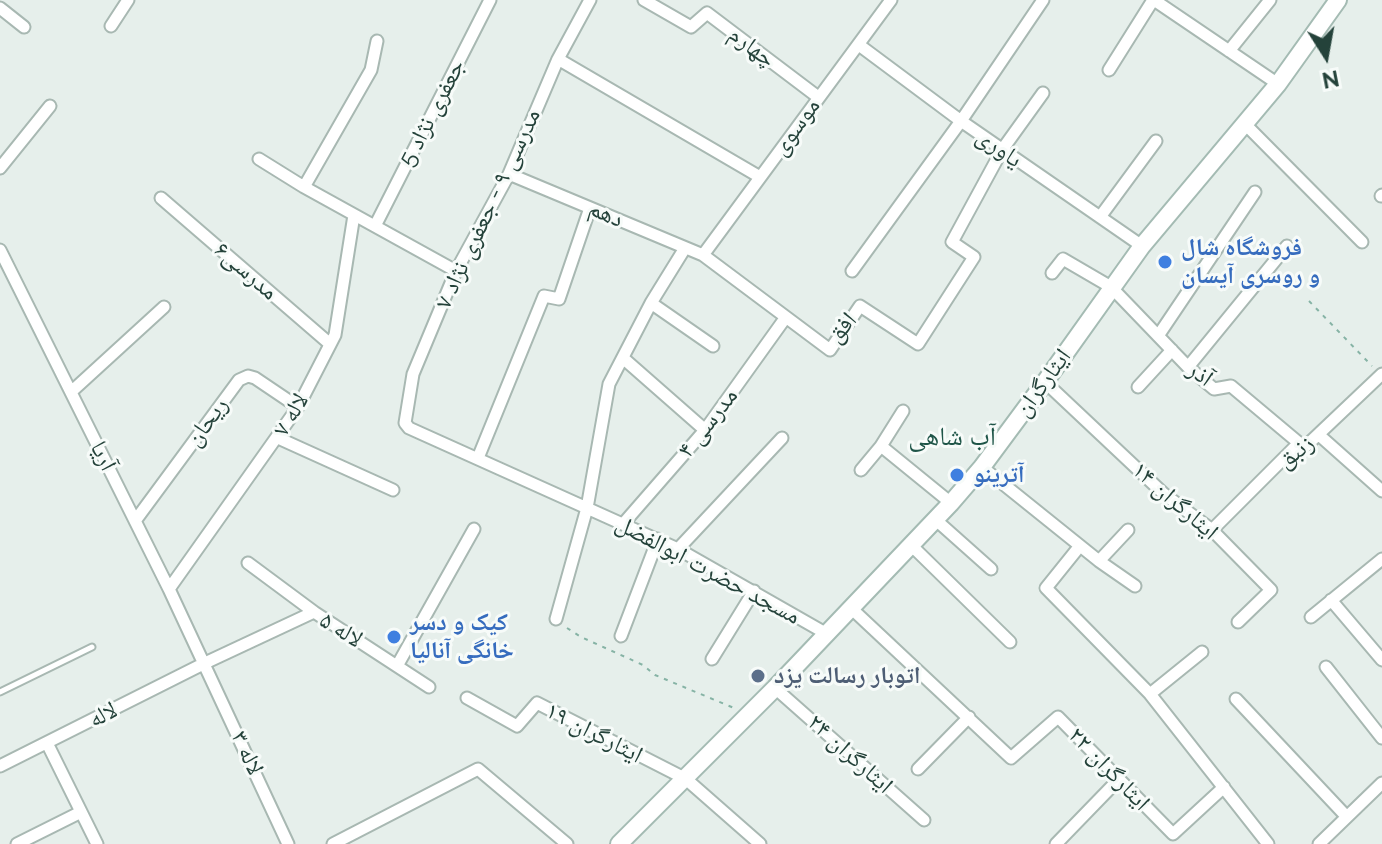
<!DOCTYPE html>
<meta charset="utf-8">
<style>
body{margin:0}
#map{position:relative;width:1382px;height:844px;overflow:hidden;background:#e6efeb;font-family:Raleway,sans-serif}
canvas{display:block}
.north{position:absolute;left:1286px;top:16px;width:80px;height:80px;-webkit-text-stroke:6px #f7fbf9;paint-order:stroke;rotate:169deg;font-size:22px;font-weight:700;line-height:32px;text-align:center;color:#24423a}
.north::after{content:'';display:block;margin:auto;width:28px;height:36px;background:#24423a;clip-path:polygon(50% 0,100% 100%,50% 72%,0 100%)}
</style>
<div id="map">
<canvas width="1382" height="844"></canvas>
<div class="north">N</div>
</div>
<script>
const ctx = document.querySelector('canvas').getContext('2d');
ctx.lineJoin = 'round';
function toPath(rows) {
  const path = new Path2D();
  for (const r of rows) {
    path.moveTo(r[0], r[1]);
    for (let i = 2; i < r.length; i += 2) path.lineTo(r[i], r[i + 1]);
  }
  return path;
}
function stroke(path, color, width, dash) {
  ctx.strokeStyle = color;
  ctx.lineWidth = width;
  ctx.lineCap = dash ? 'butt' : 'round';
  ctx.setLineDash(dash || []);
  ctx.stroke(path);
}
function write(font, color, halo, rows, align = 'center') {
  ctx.font = font + ' Raleway,"Noto Naskh Arabic",sans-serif';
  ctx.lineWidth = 6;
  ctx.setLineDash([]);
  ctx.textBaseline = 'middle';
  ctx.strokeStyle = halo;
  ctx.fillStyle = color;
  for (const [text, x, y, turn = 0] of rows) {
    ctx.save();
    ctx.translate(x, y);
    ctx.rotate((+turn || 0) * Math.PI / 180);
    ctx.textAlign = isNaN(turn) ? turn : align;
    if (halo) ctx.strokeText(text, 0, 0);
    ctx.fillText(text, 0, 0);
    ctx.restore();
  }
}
const lane = toPath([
 [0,692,92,647]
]);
const street = toPath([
 [590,0,558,59,509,174,456,271,413,374,405,423,409,428,678,549,827,634],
 [644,0,691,27,707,13,818,97],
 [1154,0,1278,84],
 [0,8,24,27],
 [111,26,128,0],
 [859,45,961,121,1142,246],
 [1229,51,1270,0],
 [558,59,760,177],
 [1109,70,1153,0],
 [1245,124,1362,242],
 [259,159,304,187,456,271],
 [0,168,50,106],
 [509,174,703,255,830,350,860,306,918,344,974,257,952,242,1002,150,1043,93],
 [304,187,371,70,377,41],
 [1381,196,1382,195],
 [161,198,330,344],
 [1100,217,1156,141],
 [375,226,490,0],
 [0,250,169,589,288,844],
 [703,255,891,0],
 [852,271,961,121,1043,0],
 [1052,273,1063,259,1111,287,1188,367,1214,389,1231,386,1299,443],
 [651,303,713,346],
 [1158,336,1255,192],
 [623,358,705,430],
 [1188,367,1287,246],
 [1045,382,1164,494,1212,530,1271,590,1238,622],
 [1138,387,1172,350],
 [71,392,164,307],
 [1319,435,1382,491],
 [278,438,393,490],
 [881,446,903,411],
 [478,458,544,296,559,299,590,208],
 [982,467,1099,561,1128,530],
 [861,470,881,446,951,503],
 [936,520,991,569],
 [135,521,239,380,248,376,255,378,298,407],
 [623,524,705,430,786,317],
 [1212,530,1299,443,1306,446,1382,374],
 [912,546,1010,642],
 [1079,547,1046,588,1150,694,1268,844],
 [678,549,782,438],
 [1099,561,1135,586],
 [248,563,314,612,429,687],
 [169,589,298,407,335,335,354,215],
 [1331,600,1382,660],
 [852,609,1011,758,1058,717,1173,834,1224,787],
 [1311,617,1382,559],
 [556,619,587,508,609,384,651,303,685,248],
 [621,636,658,539],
 [712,659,754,591],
 [397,666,474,529],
 [1326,667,1382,738],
 [775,688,924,820],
 [1150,694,1202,652],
 [467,698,517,726,537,703,686,779,760,844],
 [1236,699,1346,816],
 [47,743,97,844],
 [0,766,205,663,314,612],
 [918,769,969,717],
 [17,844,81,812],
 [333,844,478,769,567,844],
 [1056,844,1119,779],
 [1319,844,1382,783]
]);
const secondary = toPath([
 [619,844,775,688,951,503,982,467,1045,382,1142,246,1278,84,1338,0]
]);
stroke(lane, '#a8b8b2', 9);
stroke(street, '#a8b8b2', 15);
stroke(secondary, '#a4bbb3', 20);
stroke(toPath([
 [1309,301,1372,366],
 [567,628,581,637,643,665,655,675,734,708]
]), '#86b3a5', 2, [4, 6]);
stroke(lane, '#fff', 5);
stroke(street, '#fff', 11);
stroke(secondary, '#fff', 16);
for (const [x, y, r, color] of [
 [1165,262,8,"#3f7fe0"],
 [957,475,8,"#3f7fe0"],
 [394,637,8,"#3f7fe0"],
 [758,676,8,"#5c6f8a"]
]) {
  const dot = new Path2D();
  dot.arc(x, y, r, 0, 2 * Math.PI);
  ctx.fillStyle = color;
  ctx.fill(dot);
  stroke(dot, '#f7fbf9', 3);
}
write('24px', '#24423a', '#f7fbf9', [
 ["چهارم",752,47,37],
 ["جعفری نژاد 5",432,113,-63],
 ["موسوی",796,127,-54],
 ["یاوری",999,148,35],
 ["مدرسی ۹ - جعفری نژاد ۷",488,209,-65],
 ["دهم",606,214,23],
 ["مدرسی۶",246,271,41],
 ["افق",842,328,-50],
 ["آذر",1200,374,36],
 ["ایثارگران",1043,383,-54],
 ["لاله ۷",291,415,-59],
 ["ریحان",207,422,-54],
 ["مدرسی ۴",708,423,-52],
 ["زنبق",1296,452,-37],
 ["آریا",103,456,64],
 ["ایثارگران ۱۴",1175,501,41],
 ["مسجد حضرت ابوالفضل",708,570,28],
 ["لاله ۵",341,630,32],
 ["لاله",103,715,-27],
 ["ایثارگران ۱‍۹",594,733,27],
 ["لاله ۳",247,753,65],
 ["ایثارگران ۲۴",850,754,42],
 ["ایثارگران ۲۲",1109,769,46]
]);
write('bold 24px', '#366cbe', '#f7fbf9', [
 ["فروشگاه شال",1181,248],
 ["و روسری آیسان",1181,276],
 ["آترینو",973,475],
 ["کیک و دسر",410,623],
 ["خانگی آنالیا",410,651]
], 'left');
write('bold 24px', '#4e5e75', '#f7fbf9', [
 ["اتوبار رسالت یزد",774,676]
], 'left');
write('26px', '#1f5548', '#f7fbf9', [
 ["آب شاهی",952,437]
]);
</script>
